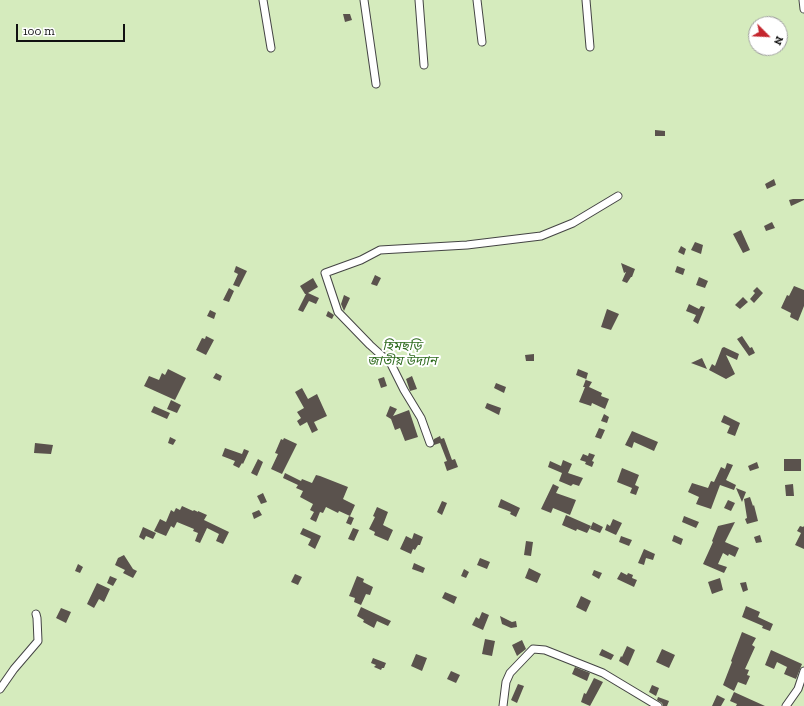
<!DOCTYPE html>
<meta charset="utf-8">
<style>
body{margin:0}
#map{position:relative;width:804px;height:706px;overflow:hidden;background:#fffdf5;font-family:"Zilla Slab",serif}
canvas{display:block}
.north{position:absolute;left:748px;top:16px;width:40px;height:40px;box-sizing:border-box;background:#fff;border:1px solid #a0a0a0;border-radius:50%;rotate:114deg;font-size:11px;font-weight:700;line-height:16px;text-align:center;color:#111}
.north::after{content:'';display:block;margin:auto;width:14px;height:18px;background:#c4262e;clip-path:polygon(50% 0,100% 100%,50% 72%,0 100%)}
.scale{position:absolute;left:16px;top:24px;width:109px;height:18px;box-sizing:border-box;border:2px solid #111;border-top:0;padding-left:5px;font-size:12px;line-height:14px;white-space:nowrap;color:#111;-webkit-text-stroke:3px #fff;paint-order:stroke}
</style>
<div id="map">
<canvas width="804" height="706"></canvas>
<div class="north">N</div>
<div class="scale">100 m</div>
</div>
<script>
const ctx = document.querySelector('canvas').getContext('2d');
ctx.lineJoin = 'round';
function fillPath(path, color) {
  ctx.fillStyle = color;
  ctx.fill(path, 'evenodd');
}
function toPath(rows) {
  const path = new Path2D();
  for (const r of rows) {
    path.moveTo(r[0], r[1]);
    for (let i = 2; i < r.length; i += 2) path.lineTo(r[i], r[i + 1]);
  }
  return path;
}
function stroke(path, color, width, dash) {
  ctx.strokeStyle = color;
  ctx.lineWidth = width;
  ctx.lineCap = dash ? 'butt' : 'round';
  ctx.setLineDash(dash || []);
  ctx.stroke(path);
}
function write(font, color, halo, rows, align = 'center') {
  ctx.font = font + ' "Zilla Slab","Noto Sans Bengali",serif';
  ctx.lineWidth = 4;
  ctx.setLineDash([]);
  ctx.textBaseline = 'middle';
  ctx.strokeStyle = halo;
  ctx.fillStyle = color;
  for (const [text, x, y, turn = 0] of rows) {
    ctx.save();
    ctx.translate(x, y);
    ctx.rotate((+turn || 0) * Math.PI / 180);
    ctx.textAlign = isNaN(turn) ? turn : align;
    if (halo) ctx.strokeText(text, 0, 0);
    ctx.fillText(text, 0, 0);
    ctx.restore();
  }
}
fillPath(toPath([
 [0,0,804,0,804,706,0,706],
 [756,24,780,24,780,48,756,48]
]), '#d5ebbd');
fillPath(toPath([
 [343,14,350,14,352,20,345,22],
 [655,130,665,131,665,136,655,136],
 [774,179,776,185,767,189,765,184],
 [793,199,804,199,804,200,791,206,789,200],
 [772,222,775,228,766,231,764,226],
 [741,230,750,250,743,253,733,234],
 [695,242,703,245,701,254,691,250],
 [681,246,686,249,684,255,678,252],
 [621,263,635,269,632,277,631,277,627,283,622,281,626,272,624,273],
 [236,266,247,271,239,287,233,285,238,274,234,272],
 [677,266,685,269,683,275,675,272],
 [375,275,381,278,377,286,371,284],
 [699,277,708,281,705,288,696,285],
 [313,278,318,287,308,293,319,298,316,304,309,301,303,312,298,310,306,294,305,294,300,286],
 [794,286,804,290,804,306,798,321,790,317,791,313,781,308,787,295,789,296],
 [757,287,763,293,754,303,750,299,755,293,753,291],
 [229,288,234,291,229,302,223,300],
 [344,295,350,298,344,311,341,304],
 [743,297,748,302,740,309,735,305],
 [689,304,699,309,701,306,705,307,698,324,693,321,696,315,686,311],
 [607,309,619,314,611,330,601,327],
 [210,310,216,313,214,319,207,316],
 [328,311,334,315,332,319,326,316],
 [206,336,214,340,206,355,196,350,202,338,205,339],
 [742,336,750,348,752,347,755,353,749,356,737,339],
 [724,347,739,354,737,360,726,355,735,374,726,379,709,370,712,364,715,366,722,348],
 [534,354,534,361,526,361,525,355],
 [702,358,707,369,691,363],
 [168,369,186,378,175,400,144,386,149,376,159,380,162,373,165,375],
 [578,369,588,373,586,380,592,382,589,387,602,393,601,396,609,399,605,409,592,403,591,406,579,402,585,387,583,387,586,379,576,375],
 [216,373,222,376,220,381,213,378],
 [412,376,417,389,410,391,406,379],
 [384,377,387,386,381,388,378,379],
 [496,383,506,387,504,393,494,388],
 [302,388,308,399,317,394,327,416,314,422,318,430,312,433,307,422,300,426,297,421,301,418,297,412,304,408,295,392],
 [171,400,181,405,177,413,167,409],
 [487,403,501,408,499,415,485,408],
 [154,406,170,413,167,419,151,412],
 [390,406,397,409,393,416,409,410,418,437,405,441,400,428,395,430,391,419,386,416],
 [604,414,609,417,607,423,601,421],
 [724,415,740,423,735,436,727,433,730,426,721,422],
 [599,428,605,430,601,439,595,437],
 [632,431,658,442,654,451,634,442,632,448,625,445],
 [440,436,441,439,444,438,452,460,455,459,458,467,447,471,444,462,447,461,440,443,434,445,434,439],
 [170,437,176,440,173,445,168,443],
 [284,438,297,444,282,474,271,469,278,454,275,453,281,439,283,440],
 [35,443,53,445,51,454,34,453],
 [225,448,242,454,244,449,249,451,243,464,242,463,239,468,233,465,235,461,222,456],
 [589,453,595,455,592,461,594,462,592,467,585,464,586,462,580,460,583,454,588,456],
 [258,459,263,462,257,476,251,473],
 [784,459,801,459,801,471,784,471],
 [563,460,572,464,568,473,583,478,579,486,573,484,571,486,559,481,562,473,548,467,550,461,561,466],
 [757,462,759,468,750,471,748,466],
 [727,463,733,465,726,480,736,485,734,490,720,485,711,509,696,504,699,497,688,492,692,483,708,488,711,481,714,482,721,467,725,469],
 [622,468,639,475,635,485,639,487,636,495,630,493,632,488,617,482],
 [285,473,301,481,302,479,312,483,316,475,320,476,348,487,343,499,355,505,350,516,339,511,338,513,326,507,323,513,320,512,316,522,310,519,314,512,310,510,313,504,300,497,303,491,296,488,298,485,283,478],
 [553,484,559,487,556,493,576,500,570,515,553,508,551,513,541,509],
 [793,484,794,496,786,496,785,485],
 [736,488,746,492,742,502],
 [263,493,267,502,261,504,257,496],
 [750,497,753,506,754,505,758,521,747,524,745,519,747,518,744,499],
 [501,499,520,508,516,517,510,514,511,512,498,507],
 [728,500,735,503,731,511,724,508],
 [442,501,447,503,442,515,437,512],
 [182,506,193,511,194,510,198,512,198,511,207,515,204,520,229,532,223,544,216,541,219,534,207,528,200,543,195,541,198,533,193,531,194,529,177,522,174,528,171,526,166,536,154,531,160,519,166,522,171,510,174,512,176,508,180,510],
 [377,507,388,512,383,525,393,530,388,541,374,535,375,532,369,529,375,517,373,516],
 [259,510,262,515,254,519,252,513],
 [566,515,591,526,587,533,577,529,576,531,562,525],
 [349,516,354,518,351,525,346,523],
 [684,516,699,522,696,528,682,522],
 [613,519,622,523,616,535,605,530,607,524,610,526],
 [593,522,603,527,600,533,590,529],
 [735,522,725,542,739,548,735,557,729,554,728,556,723,553,718,564,727,567,724,573,703,564,713,542,712,541,718,526],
 [800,526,803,527,804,526,804,549,795,545,801,533,797,531],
 [143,527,156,533,153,539,146,536,144,540,139,537],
 [303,528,321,536,315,549,308,545,311,539,300,534],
 [353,528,359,530,354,541,348,539],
 [414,533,423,537,420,545,418,545,415,550,413,549,411,554,400,549,406,536,412,539],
 [674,535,683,539,681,545,672,541],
 [760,535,762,542,756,543,754,537],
 [621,536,632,540,629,546,619,542],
 [526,541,533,542,531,556,524,555],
 [644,549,655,554,653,560,646,558,644,565,638,563],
 [124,555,133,569,137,571,133,578,123,573,125,570,115,565,118,558],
 [480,558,490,562,487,569,477,565],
 [414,563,425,568,423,573,412,569],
 [78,564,83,567,80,573,75,571],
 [529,568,541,574,537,583,525,578],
 [464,569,469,572,466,578,461,576],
 [594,570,602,573,599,579,592,575],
 [621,572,627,575,628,573,633,575,632,578,637,580,634,587,617,579],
 [295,574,302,577,298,585,291,582],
 [110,576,117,579,113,586,107,583],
 [357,576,364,579,363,582,373,587,370,595,366,594,361,605,354,602,355,598,349,596],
 [720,578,723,590,712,594,708,582],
 [746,582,748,590,743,592,740,583],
 [97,583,110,589,104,602,99,599,94,608,87,604],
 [445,592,457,597,454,604,442,598],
 [581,596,591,601,586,612,576,607],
 [746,606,760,612,758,617,773,624,770,631,762,628,763,626,742,617],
 [361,607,391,621,388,626,377,621,374,628,363,622,364,620,357,616],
 [61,608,71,612,66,623,56,618],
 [482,612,489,615,483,630,472,625,476,617,479,619],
 [500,616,512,622,516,621,517,627,511,628,502,624],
 [742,632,756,638,752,645,755,647,745,669,749,670,747,675,750,676,746,685,738,682,734,691,723,685,730,667,732,662,731,661],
 [485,639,495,641,492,656,482,654],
 [522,640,526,649,517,656,512,645],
 [627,646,635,650,628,666,619,661,621,656,622,657],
 [602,649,614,655,611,660,599,655],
 [662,649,675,655,669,668,656,662],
 [771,650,802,664,796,679,784,674,787,667,777,662,774,669,765,665],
 [416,654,427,658,422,671,411,666],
 [373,658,386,663,384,668,382,668,381,670,374,667,376,665,371,663],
 [575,667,590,673,587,681,572,674],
 [451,671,460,675,456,683,447,679],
 [594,678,603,682,590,706,581,702,584,693,586,694],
 [518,684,524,686,517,703,511,700],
 [652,685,659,688,656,696,649,692],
 [734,692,765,706,736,706,737,704,730,701],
 [717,695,725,699,721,706,712,706],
 [658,697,669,701,667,706,663,706,662,703,657,700]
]), '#5a524d');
const street = toPath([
 [263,0,271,48],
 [364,0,376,84],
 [419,0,424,65],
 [477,0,482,42],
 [586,0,590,47],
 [803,0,804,9],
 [430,443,421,418,404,390,391,364,370,345,338,312,325,273,361,260,380,250,467,245,541,236,573,223,618,196],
 [0,689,14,669,38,641,37,618,36,614],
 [503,706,506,682,510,673,533,649,545,650,603,673,658,706],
 [786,706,798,689,804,671]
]);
stroke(street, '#444', 9);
stroke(street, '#fff', 7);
write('italic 13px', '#2f6b1f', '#fff', [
 ["হিমছড়ি",402,346],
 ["জাতীয় উদ্যান",402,361]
]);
</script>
